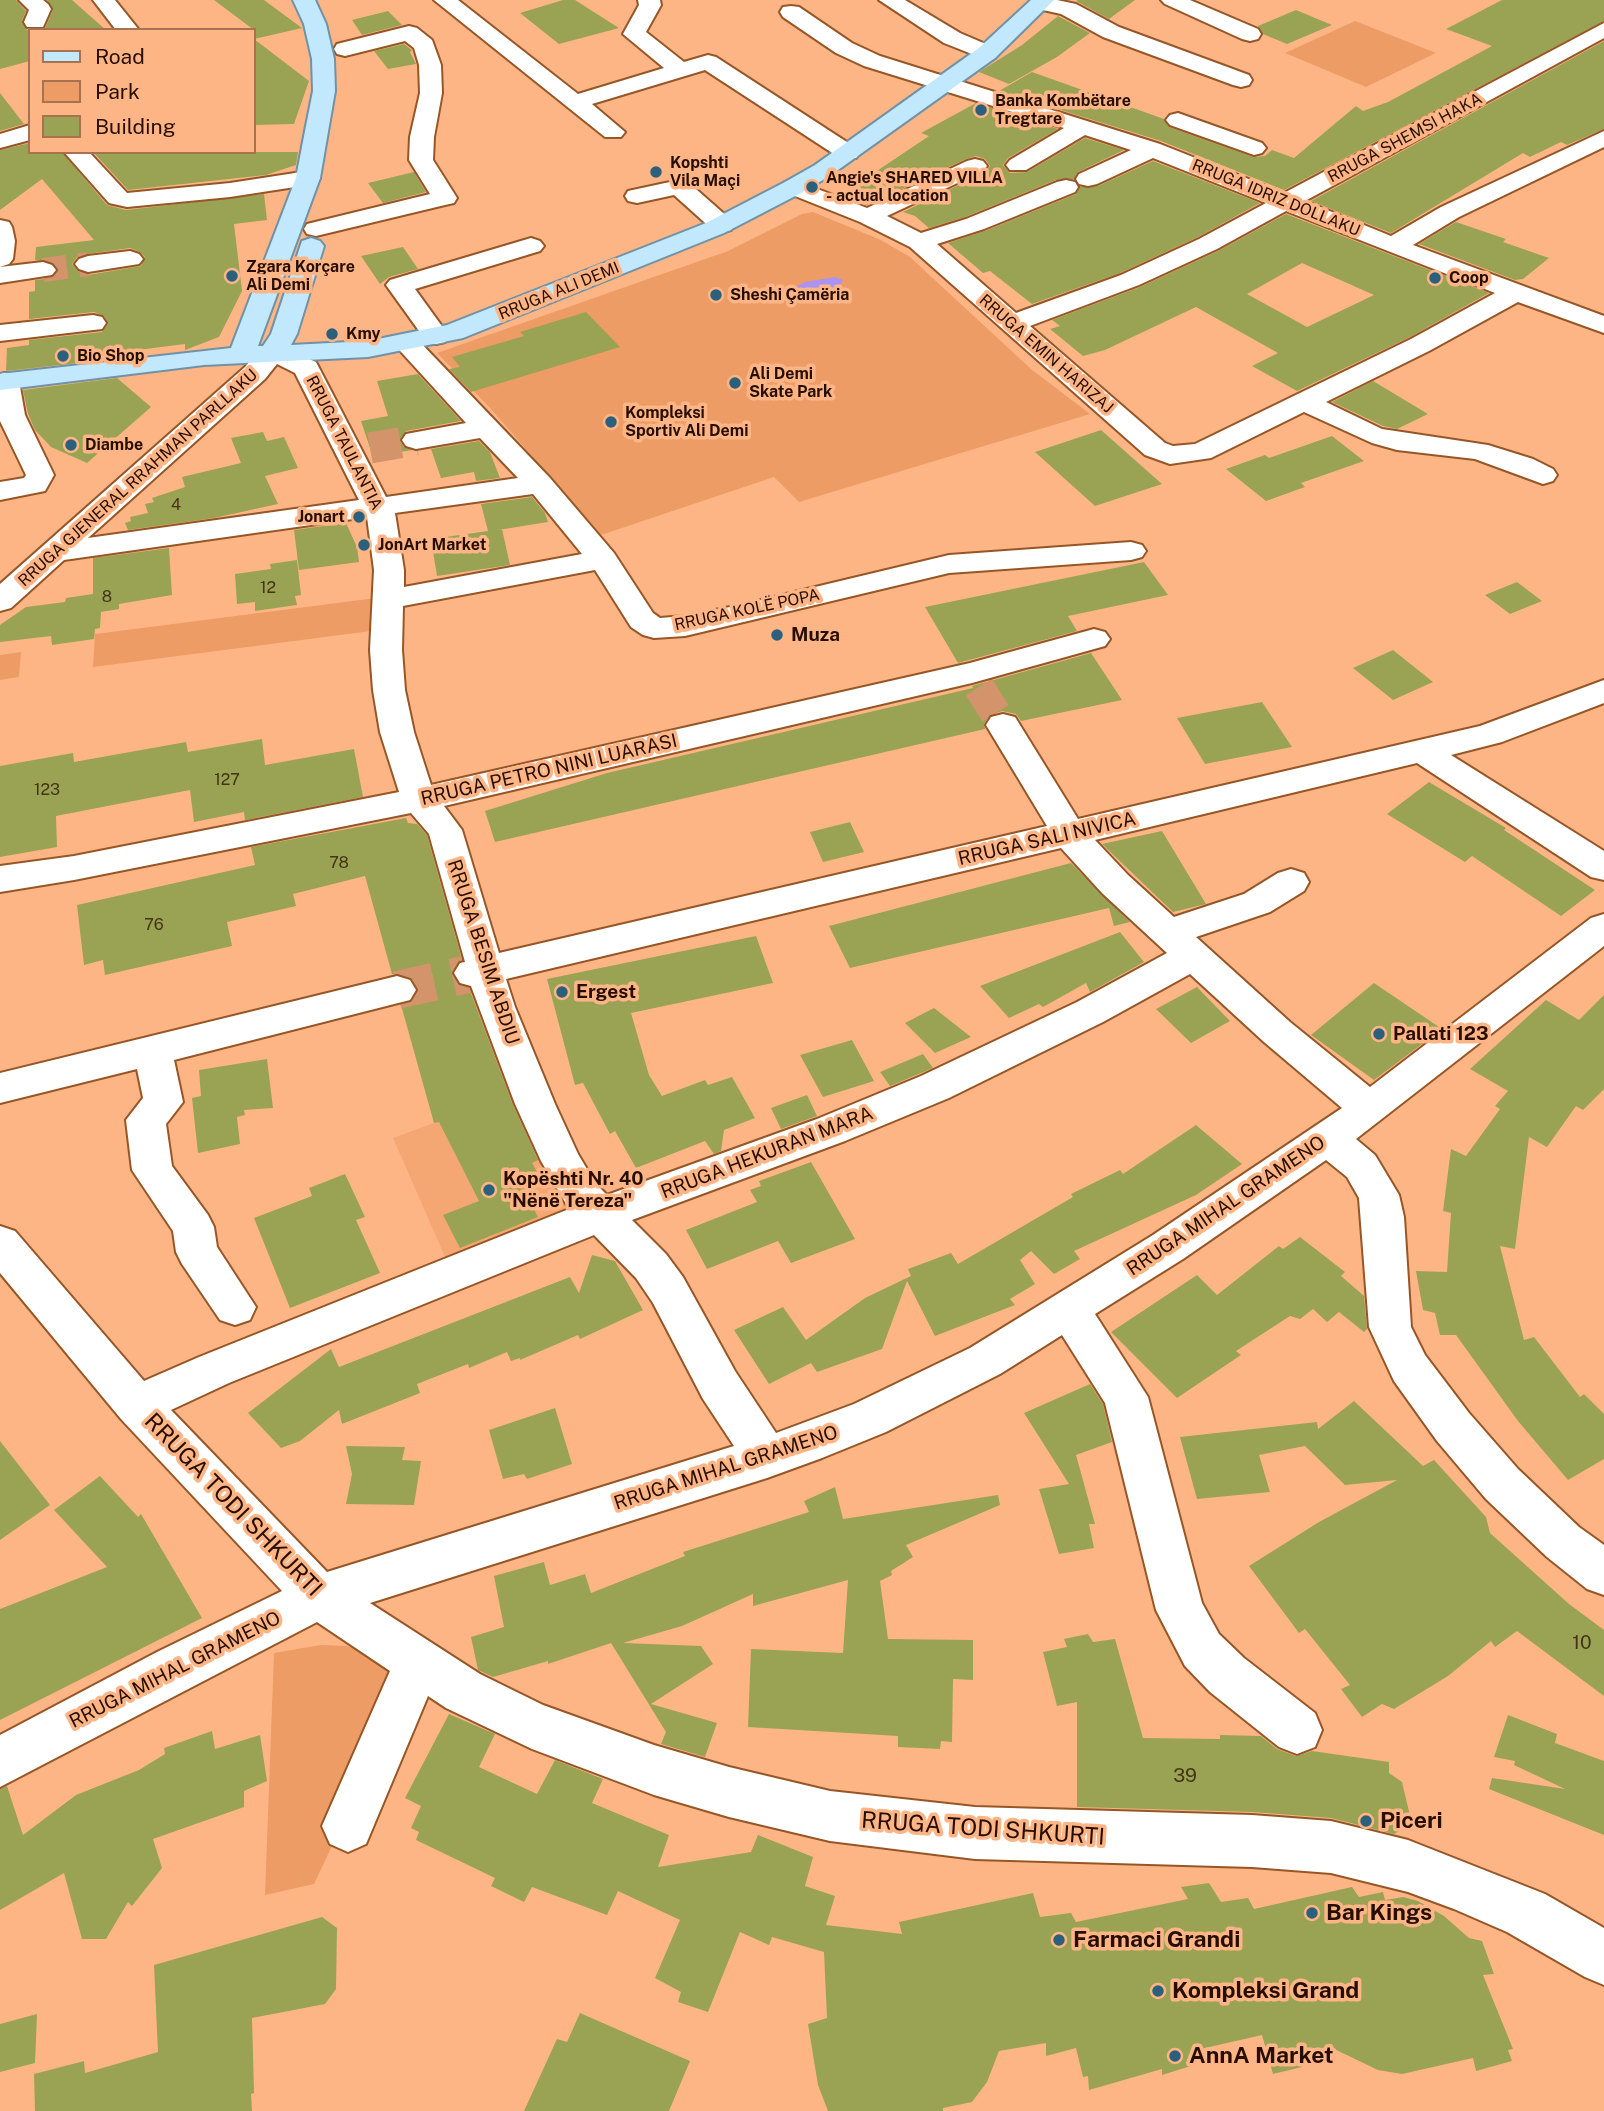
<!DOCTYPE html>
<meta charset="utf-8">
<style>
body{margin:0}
#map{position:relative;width:1604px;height:2111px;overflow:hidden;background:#feb586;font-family:"Public Sans",sans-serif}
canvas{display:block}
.legend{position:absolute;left:28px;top:28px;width:228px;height:126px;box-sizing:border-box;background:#feb586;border:2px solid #a87250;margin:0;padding:9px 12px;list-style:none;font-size:21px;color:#270e00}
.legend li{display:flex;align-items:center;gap:14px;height:35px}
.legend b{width:35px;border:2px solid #a87250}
</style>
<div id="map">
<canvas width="1604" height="2111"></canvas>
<ul class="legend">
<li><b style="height:9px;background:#c2e8fd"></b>Road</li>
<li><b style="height:19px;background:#ed9c65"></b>Park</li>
<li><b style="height:19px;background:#9aa353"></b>Building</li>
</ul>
</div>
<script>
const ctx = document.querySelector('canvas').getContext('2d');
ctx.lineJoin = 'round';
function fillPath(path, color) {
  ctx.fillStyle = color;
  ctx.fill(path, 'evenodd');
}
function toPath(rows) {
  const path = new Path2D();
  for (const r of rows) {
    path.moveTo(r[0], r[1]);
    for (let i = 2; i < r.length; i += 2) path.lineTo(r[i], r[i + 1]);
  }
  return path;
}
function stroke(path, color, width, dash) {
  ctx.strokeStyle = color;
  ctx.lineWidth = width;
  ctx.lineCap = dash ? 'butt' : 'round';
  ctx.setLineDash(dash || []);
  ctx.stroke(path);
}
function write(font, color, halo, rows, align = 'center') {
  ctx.font = font + ' "Public Sans",sans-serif';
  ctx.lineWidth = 7;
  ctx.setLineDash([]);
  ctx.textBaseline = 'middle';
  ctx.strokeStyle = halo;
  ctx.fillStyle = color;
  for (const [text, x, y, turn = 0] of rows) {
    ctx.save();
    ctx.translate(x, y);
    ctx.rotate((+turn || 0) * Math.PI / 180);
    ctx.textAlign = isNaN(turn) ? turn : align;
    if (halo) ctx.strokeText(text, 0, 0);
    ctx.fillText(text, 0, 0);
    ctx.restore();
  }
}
fillPath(toPath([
 [514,1103,577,1214,449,1266,393,1138,434,1123]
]), '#f5a773');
fillPath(toPath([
 [1355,21,1436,53,1366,87,1285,53],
 [813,212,881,240,910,257,1031,369,1090,414,799,502,774,477,601,535,490,408,437,353,728,251,802,214],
 [376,598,371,631,93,667,95,634],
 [21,652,19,677,0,680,0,655],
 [321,1645,346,1646,363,1650,394,1667,397,1709,314,1884,265,1895,274,1653]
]), '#ed9c65');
fillPath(toPath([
 [835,277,843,280,841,284,821,294,813,296,788,291,805,282]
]), '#ab93f3');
fillPath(toPath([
 [0,0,16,0,26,11,22,21,27,30,45,28,53,10,47,0,72,0,106,30,30,30,30,61,0,69],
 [214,0,264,0,302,28,254,39,309,81,294,124,254,125,254,30],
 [563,0,575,0,619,28,559,44,520,13],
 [1078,0,1135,0,1109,19,1076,1],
 [1502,0,1604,0,1604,21,1284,190,1161,141,999,91,1032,72,1164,119,1169,127,1253,157,1265,156,1272,150,1294,158,1356,106,1363,111,1388,102,1492,46,1446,29],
 [1296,10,1332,25,1287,44,1263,34,1258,26],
 [388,11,402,25,362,35,352,20],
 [1058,16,1090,33,1057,57,1009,84,979,72,1022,45],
 [1604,41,1604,129,1567,145,1561,142,1530,157,1523,153,1391,233,1311,201],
 [404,44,412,50,410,52,416,64,388,69,374,51],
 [0,93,24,124,0,131],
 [976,103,1058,129,1008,158,1003,165,1010,173,1027,172,1085,138,1124,150,1078,172,1074,179,1056,180,965,217,929,228,915,216,903,212,984,173,990,166,985,159,976,156,966,159,867,205,841,195,929,136,921,133],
 [30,143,30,152,62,152,107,205,126,210,264,194,267,220,234,224,242,291,219,337,185,350,185,344,91,356,96,361,6,371,7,348,29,345,29,340,102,332,108,324,104,316,94,312,29,319,29,292,35,291,35,280,52,278,59,270,53,263,35,260,36,247,94,240,42,179,0,210,0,150],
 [130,248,140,252,145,257,141,266,88,275,78,271,72,264,77,257,87,254],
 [93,152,298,152,296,165,266,175,128,190],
 [1153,161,1260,203,1198,237,1120,273,1032,304,990,271,983,273,948,243,985,231,1076,194,1080,187,1098,186],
 [414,172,426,192,383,203,368,183],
 [1286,214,1489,293,1410,337,1297,391,1252,366,1278,353,1196,307,1105,350,1083,356,1050,329,1060,326,1052,320,1140,287,1218,251],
 [1302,263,1374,295,1307,327,1247,294],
 [1456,222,1506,239,1503,242,1549,258,1523,279,1515,280,1419,244],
 [403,247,418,269,389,277,380,284,361,256],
 [586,312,620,347,471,392,449,369,460,367,452,357,524,336,520,332],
 [418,374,461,421,406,431,400,441,404,447,412,450,373,457,361,421,388,416,377,381],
 [117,378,151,407,87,463,51,447,35,430,28,414,23,390],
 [1373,381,1428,414,1397,429,1383,426,1332,402],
 [1101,430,1162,484,1095,506,1035,452],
 [263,432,267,441,284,437,298,468,265,476,278,504,214,518,128,530,125,523,131,521,130,517,148,513,145,504,154,502,152,498,185,487,182,477,241,463,231,438],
 [1332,436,1364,461,1301,483,1305,487,1266,501,1226,469,1265,455,1269,458],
 [479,441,490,452,500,478,476,481,474,472,441,478,431,449],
 [532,497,545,513,548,522,498,530,502,529,510,565,437,576,431,539,488,531,481,504],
 [346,523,357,547,359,562,299,570,294,530],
 [169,548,172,595,119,604,119,609,101,612,100,628,95,629,94,639,52,645,51,636,0,642,0,625,26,607,65,602,66,598,93,594,93,558],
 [297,560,301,595,295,596,297,605,255,611,255,602,237,604,235,574,271,569,270,564],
 [1144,562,1168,595,1068,616,1077,631,958,663,925,607],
 [1517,582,1542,601,1510,614,1485,595],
 [1393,650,1433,682,1393,700,1353,668],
 [1091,653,1122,700,1021,721,1016,714,1002,711,989,716,984,724,985,729,495,842,485,811,607,773,973,688,972,686],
 [1262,702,1292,747,1205,764,1177,718],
 [262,739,265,765,354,749,363,797,245,820,244,812,194,822,190,790,56,816,57,847,0,857,0,766,73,753,74,762,186,742,188,752],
 [1429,782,1506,828,1504,830,1595,890,1561,916,1472,856,1465,862,1387,814],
 [406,818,408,823,417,824,427,835,462,960,458,962,452,974,458,984,469,988,513,1105,538,1160,532,1163,542,1181,523,1189,538,1217,460,1248,443,1215,479,1201,439,1122,434,1123,401,1005,412,1001,418,989,411,977,392,974,365,876,293,894,296,906,227,922,232,946,105,975,103,960,84,965,77,905,255,865,251,847],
 [850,822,864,852,823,862,810,832],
 [1162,831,1206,904,1173,912,1102,844],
 [1071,863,1130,922,1114,926,1109,908,850,968,829,926],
 [1120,932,1144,962,1090,992,1086,983,1043,1007,1039,1004,1009,1018,980,986],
 [756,936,773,983,631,1013,649,1075,662,1096,705,1080,708,1085,732,1077,755,1118,724,1130,721,1151,714,1154,705,1141,636,1168,615,1131,610,1134,583,1083,575,1085,547,979],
 [1374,983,1442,1029,1374,1080,1311,1035],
 [1197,987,1230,1021,1191,1043,1156,1009],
 [1604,995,1604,1089,1583,1110,1576,1106,1547,1147,1529,1137,1515,1249,1500,1246,1524,1340,1534,1337,1580,1397,1584,1394,1604,1414,1604,1459,1568,1480,1518,1421,1456,1335,1440,1335,1435,1313,1423,1310,1416,1271,1447,1272,1451,1213,1443,1211,1451,1149,1466,1156,1500,1109,1495,1106,1508,1091,1470,1069,1546,1000,1579,1020],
 [934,1008,971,1037,935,1053,905,1023],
 [852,1040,874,1081,823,1097,800,1055],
 [923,1054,933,1068,890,1086,880,1072],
 [267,1059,273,1108,244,1110,245,1115,237,1117,240,1144,198,1153,192,1098,201,1096,199,1070],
 [807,1095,817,1116,781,1129,771,1108],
 [1196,1125,1242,1164,1196,1195,1074,1251,1080,1259,1054,1274,1031,1251,1020,1260,1035,1284,1010,1299,1015,1305,935,1336,907,1281,882,1349,817,1372,811,1363,769,1384,734,1330,783,1307,806,1340,865,1298,911,1276,908,1269,951,1253,958,1264,1073,1197,1071,1194,1120,1170,1123,1174],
 [811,1162,855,1239,791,1263,778,1241,707,1269,686,1230,757,1202,750,1190,761,1186,759,1181],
 [345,1174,365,1217,356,1220,380,1273,290,1308,254,1218,312,1196,309,1188],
 [1300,1237,1345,1272,1341,1276,1364,1296,1367,1329,1364,1332,1339,1312,1327,1322,1313,1309,1300,1319,1290,1316,1236,1351,1241,1355,1177,1398,1111,1332,1197,1275,1217,1295,1279,1246,1283,1249],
 [592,1255,615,1261,643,1310,580,1339,578,1335,520,1360,520,1358,511,1361,507,1352,469,1368,468,1364,417,1384,420,1393,342,1424,339,1410,300,1441,281,1448,248,1413,331,1349,339,1367,570,1277,579,1293],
 [1090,1384,1103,1404,1112,1442,1076,1455,1095,1524,1089,1524,1094,1548,1059,1554,1039,1489,1069,1484,1024,1413],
 [1354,1401,1423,1466,1434,1460,1486,1517,1490,1533,1569,1604,1604,1630,1604,1696,1517,1631,1495,1647,1491,1641,1448,1676,1394,1709,1382,1704,1362,1717,1341,1689,1350,1685,1305,1629,1299,1633,1249,1566,1319,1522,1397,1480,1345,1485,1305,1446,1259,1455,1270,1492,1197,1499,1180,1437,1317,1422,1318,1429],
 [555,1408,572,1464,527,1479,524,1474,503,1479,489,1430],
 [0,1441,50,1505,0,1540],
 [346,1446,405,1447,402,1460,421,1461,414,1505,346,1504,352,1474],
 [100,1476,138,1517,141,1514,202,1618,0,1720,0,1609,107,1567,54,1510],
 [835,1487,843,1519,998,1495,1000,1505,906,1545,913,1557,891,1571,892,1575,880,1581,888,1639,973,1640,973,1680,953,1679,952,1742,941,1741,940,1749,898,1747,898,1736,748,1727,751,1649,843,1653,848,1580,753,1606,753,1594,682,1626,623,1643,701,1646,713,1664,651,1704,717,1723,705,1757,661,1744,666,1732,611,1643,548,1664,548,1661,493,1677,478,1670,471,1637,504,1627,494,1576,544,1562,550,1585,585,1574,591,1593,685,1556,683,1552,809,1512,804,1501],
 [1088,1634,1093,1642,1115,1639,1143,1738,1220,1739,1220,1735,1261,1736,1277,1749,1296,1756,1312,1751,1389,1762,1389,1773,1402,1782,1412,1824,1394,1834,1331,1818,1252,1812,1077,1807,1077,1702,1057,1706,1043,1652,1067,1647,1064,1639],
 [449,1714,495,1734,479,1767,537,1794,555,1760,603,1779,592,1803,669,1835,658,1867,751,1852,758,1835,813,1857,805,1886,835,1896,826,1925,902,1934,899,1922,1033,1893,1040,1917,1071,1913,1076,1922,1188,1899,1181,1887,1209,1883,1221,1902,1248,1898,1254,1909,1352,1887,1359,1897,1383,1892,1385,1900,1403,1897,1418,1901,1444,1916,1469,1938,1482,1941,1494,1974,1483,1975,1513,2049,1508,2050,1512,2061,1476,2071,1473,2058,1402,2074,1378,2070,1332,2048,1300,2055,1302,2067,1273,2074,1262,2035,1192,2051,1194,2065,1162,2075,1162,2069,1089,2090,1088,2076,1083,2077,1076,2048,1046,2056,1046,2043,999,2051,987,2082,972,2102,943,2108,943,2111,828,2111,818,2085,808,2024,827,2018,824,1952,772,1937,769,1945,740,1932,708,2012,678,2002,681,1992,655,1978,680,1920,618,1891,607,1915,532,1887,524,1902,491,1886,495,1878,416,1840,419,1832,411,1828,421,1806,405,1798],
 [1508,1715,1557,1734,1555,1743,1604,1761,1604,1835,1489,1789,1492,1778,1565,1789,1514,1765,1515,1761,1494,1757],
 [212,1731,215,1749,260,1735,267,1781,244,1791,244,1807,153,1839,162,1868,132,1906,128,1902,106,1939,82,1939,64,1873,0,1910,0,1789,7,1786,23,1835,76,1795,139,1770,165,1754,164,1748],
 [322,1917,337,1928,336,1989,325,2004,252,2018,254,2093,251,2094,252,2111,35,2111,34,2074,84,2061,85,2073,158,2052,154,1965],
 [580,2013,690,2061,669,2111,524,2111,557,2039,567,2042],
 [37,2014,35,2063,0,2072,0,2024]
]), '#9aa353');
stroke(toPath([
 [43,270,88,264]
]), '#d3946b', 24, [24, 12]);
stroke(toPath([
 [370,448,416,440],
 [979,687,1003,725]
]), '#d3946b', 31, [31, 15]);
stroke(toPath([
 [397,990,473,973]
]), '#d3946b', 38, [38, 19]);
const minor = toPath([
 [19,0,43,0,48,4,51,9,43,27,27,27,24,22,29,10,19,0],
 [93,0,115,0,139,30,116,30,93,0],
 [434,0,458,0,578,94,664,68,623,34,639,5,638,0,660,0,661,5,646,32,684,62,708,55,716,57,856,148,860,153,856,158,840,158,705,70,592,104,625,132,621,137,605,137,434,0],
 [879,0,905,0,960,33,995,48,998,53,995,58,987,60,944,43,879,0],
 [1033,0,1057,0,1076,4,1119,27,1249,75,1252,80,1249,85,1241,87,1233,85,1103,37,1061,14,1034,8,1031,3,1033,0],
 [1161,0,1190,0,1258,29,1261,34,1258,39,1250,41,1242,39,1165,4,1161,0],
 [791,6,799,7,852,43,880,56,1160,144,1284,193,1604,23,1604,38,1305,201,1391,236,1441,207,1604,131,1604,147,1459,217,1413,245,1604,316,1604,333,1518,302,1429,351,1326,402,1382,429,1488,445,1533,459,1553,469,1557,475,1553,481,1543,484,1475,459,1397,450,1372,443,1304,412,1211,458,1170,464,1145,455,910,247,860,222,785,192,782,187,785,182,794,180,867,208,967,161,975,159,983,161,987,166,983,171,887,216,921,233,966,219,1057,182,1066,180,1075,182,1078,187,1075,192,984,229,937,244,1016,313,1121,275,1199,239,1266,203,1153,158,1097,184,1088,186,1079,184,1076,179,1079,174,1131,150,1085,135,1026,170,1010,170,1006,165,1010,160,1064,128,864,66,836,53,783,17,780,12,783,7,791,6],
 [1286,211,1495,293,1411,339,1195,444,1173,446,1165,443,1030,326,1139,285,1217,249,1286,211],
 [409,26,417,28,432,40,441,65,442,93,434,137,433,160,457,198,454,203,445,205,316,236,307,234,304,229,307,224,430,194,409,160,410,137,420,93,419,65,414,48,405,41,345,56,337,54,334,49,337,44,409,26],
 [1178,113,1262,143,1266,148,1262,153,1254,155,1170,125,1166,120,1170,115,1178,113],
 [30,125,30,140,0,148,0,134,30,125],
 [64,152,89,152,127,193,230,183,308,171,317,173,320,178,317,183,308,185,230,197,127,207,109,203,64,152],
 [679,180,688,182,731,220,734,225,731,230,722,232,713,230,674,195,637,203,628,201,625,196,628,191,679,180],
 [0,220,9,222,12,227,15,241,13,259,9,264,0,267,0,220],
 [531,238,540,241,544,246,540,251,415,289,449,336,445,342,436,344,427,342,386,285,390,280,531,238],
 [130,251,139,254,143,259,139,264,88,272,79,269,75,264,79,259,88,256,130,251],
 [43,262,52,265,56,270,52,275,0,283,0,267,43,262],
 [93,315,102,317,106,323,102,329,0,341,0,325,93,315],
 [406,335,415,337,550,478,614,553,653,613,660,618,685,616,740,605,949,555,1131,542,1142,545,1146,551,1142,557,1131,560,949,573,685,636,654,638,643,635,631,627,595,570,403,606,402,650,405,690,414,732,431,785,970,663,1094,629,1105,632,1110,639,1105,646,972,683,444,806,462,830,499,953,1047,826,986,725,991,717,1003,714,1015,717,1078,819,1480,726,1604,680,1604,703,1502,742,1451,755,1604,851,1604,880,1591,877,1417,763,1095,840,1128,875,1174,917,1244,894,1278,873,1291,869,1304,873,1309,882,1304,891,1270,912,1196,937,1290,1022,1370,1087,1591,918,1604,914,1604,946,1356,1139,1375,1155,1399,1195,1404,1217,1411,1327,1425,1355,1469,1413,1518,1469,1579,1527,1604,1545,1604,1595,1587,1589,1547,1557,1486,1499,1437,1441,1394,1381,1369,1327,1359,1198,1347,1177,1326,1160,1183,1259,1095,1314,1148,1397,1202,1603,1219,1634,1244,1658,1315,1713,1322,1730,1315,1747,1297,1754,1279,1747,1210,1692,1185,1666,1156,1610,1105,1403,1062,1335,1000,1374,886,1432,822,1458,767,1478,370,1603,480,1674,543,1705,654,1745,729,1767,830,1791,975,1807,1252,1815,1331,1821,1408,1840,1545,1894,1604,1928,1604,1985,1585,1977,1507,1932,1454,1909,1408,1892,1331,1873,1252,1867,975,1859,830,1841,729,1817,654,1795,532,1749,446,1708,428,1696,366,1844,348,1852,330,1844,322,1826,390,1671,317,1622,0,1787,0,1735,157,1652,282,1591,121,1419,0,1273,0,1226,15,1231,144,1381,199,1357,569,1209,541,1161,515,1104,471,986,460,983,454,973,460,963,465,962,429,834,411,813,74,880,0,892,0,866,74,856,399,792,380,732,373,690,370,650,374,570,367,517,64,560,11,608,0,611,0,584,245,367,263,346,273,344,316,362,386,497,518,478,480,438,416,449,406,446,402,440,406,434,466,423,393,343,397,337,406,335],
 [277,364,295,373,359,500,88,538,265,379,277,364],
 [533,494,582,554,404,587,404,570,395,513,533,494],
 [1061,848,1102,893,1167,953,1077,1002,921,1076,817,1119,607,1195,596,1184,578,1154,555,1104,515,1007,506,979,1061,848],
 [1190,974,1264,1042,1342,1108,1153,1235,970,1348,854,1404,776,1433,735,1371,683,1277,666,1254,632,1220,845,1141,949,1098,1103,1022,1190,974],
 [594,1235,636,1278,653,1303,703,1399,734,1446,327,1572,171,1410,229,1383,594,1235],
 [5,373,15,375,19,381,25,415,54,475,45,491,0,500,0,482,24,478,26,475,0,421,0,374,5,373],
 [397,976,410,980,416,990,410,1000,174,1060,183,1102,166,1124,172,1166,208,1215,214,1227,217,1247,256,1307,250,1320,235,1325,220,1320,182,1264,176,1252,173,1231,132,1170,126,1120,143,1098,137,1069,0,1103,0,1073,397,976]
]);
const major = toPath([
 [293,0,315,0,326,24,334,59,335,91,320,178,258,346,263,346,271,334,302,241,311,238,320,241,324,246,297,334,291,345,368,341,447,325,706,223,785,182,815,165,979,48,1031,0,1054,0,995,58,831,175,803,192,724,233,463,338,368,357,204,365,0,390,0,374,231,348,296,178,306,126,313,91,312,59,304,24,293,0]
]);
stroke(minor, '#965626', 4);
stroke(major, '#7191a4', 4);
fillPath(minor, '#fff');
fillPath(major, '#c2e8fd');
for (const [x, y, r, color] of [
 [981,110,7,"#2b607c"],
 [656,172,7,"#2b607c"],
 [812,187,7,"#2b607c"],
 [232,276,7,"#2b607c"],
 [1435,278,7,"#2b607c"],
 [716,295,7,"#2b607c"],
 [332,334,7,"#2b607c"],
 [63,356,7,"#2b607c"],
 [735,383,7,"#2b607c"],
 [611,422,7,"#2b607c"],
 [71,445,7,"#2b607c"],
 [359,517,7,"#2b607c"],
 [364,545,7,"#2b607c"],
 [777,635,7,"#2b607c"],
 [562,992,7,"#2b607c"],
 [1379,1034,7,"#2b607c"],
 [489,1190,7,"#2b607c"],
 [1366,1821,7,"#2b607c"],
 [1312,1913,7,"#2b607c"],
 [1059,1940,7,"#2b607c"],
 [1158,1991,7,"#2b607c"],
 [1175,2056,7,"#2b607c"]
]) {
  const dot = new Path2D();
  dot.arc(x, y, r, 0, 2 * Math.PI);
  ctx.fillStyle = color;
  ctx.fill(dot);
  stroke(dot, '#feb586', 2.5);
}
write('bold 16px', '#270e00', '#feb586', [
 ["Banka Kombëtare",995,101],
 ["Tregtare",995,119],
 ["Kopshti",670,163],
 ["Vila Maçi",670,181],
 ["Angie's SHARED VILLA",826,178],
 ["- actual location",826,196],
 ["Zgara Korçare",246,267],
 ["Ali Demi",246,285],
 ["Coop",1449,278],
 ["Sheshi Çamëria",730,295],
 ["Kmy",346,334],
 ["Bio Shop",77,356],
 ["Ali Demi",749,374],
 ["Skate Park",749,392],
 ["Kompleksi",625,413],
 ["Sportiv Ali Demi",625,431],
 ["Diambe",85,445],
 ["Jonart",345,517,"right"],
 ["JonArt Market",378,545]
], 'left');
write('16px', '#270e00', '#feb586', [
 ["RRUGA SHEMSI HAKA",1405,138,-28],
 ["RRUGA IDRIZ DOLLAKU",1276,198,22],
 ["RRUGA ALI DEMI",559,291,-22],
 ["RRUGA EMIN HARIZAJ",1046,354,41],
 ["RRUGA TAULANTIA",344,443,63],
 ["RRUGA GJENERAL RRAHMAN PARLLAKU",138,478,-42],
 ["RRUGA KOLË POPA",747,610,-12]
]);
write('16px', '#443315', null, [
 ["4",176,505],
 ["12",268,588],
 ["8",107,597],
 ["127",227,780],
 ["123",47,790],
 ["78",339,863],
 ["76",154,925]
]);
write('bold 19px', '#270e00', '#feb586', [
 ["Muza",791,635],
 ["Ergest",576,992],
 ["Pallati 123",1393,1034],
 ["Kopështi Nr. 40",503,1179],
 ["\"Nënë Tereza\"",503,1201]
], 'left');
write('19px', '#270e00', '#feb586', [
 ["RRUGA PETRO NINI LUARASI",549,770,-13],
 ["RRUGA SALI NIVICA",1047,839,-13],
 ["RRUGA BESIM ABDIU",483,952,72],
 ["RRUGA HEKURAN MARA",767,1153,-21],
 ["RRUGA MIHAL GRAMENO",1226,1206,-34],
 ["RRUGA MIHAL GRAMENO",726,1468,-18],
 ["RRUGA MIHAL GRAMENO",175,1670,-27]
]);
write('19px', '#443315', null, [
 ["10",1582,1643],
 ["39",1185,1776]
]);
write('23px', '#270e00', '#feb586', [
 ["RRUGA TODI SHKURTI",233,1505,46],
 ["RRUGA TODI SHKURTI",983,1829,4]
]);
write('bold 23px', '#270e00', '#feb586', [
 ["Piceri",1380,1821],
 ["Bar Kings",1326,1913],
 ["Farmaci Grandi",1073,1940],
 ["Kompleksi Grand",1172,1991],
 ["AnnA Market",1189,2056]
], 'left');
</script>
